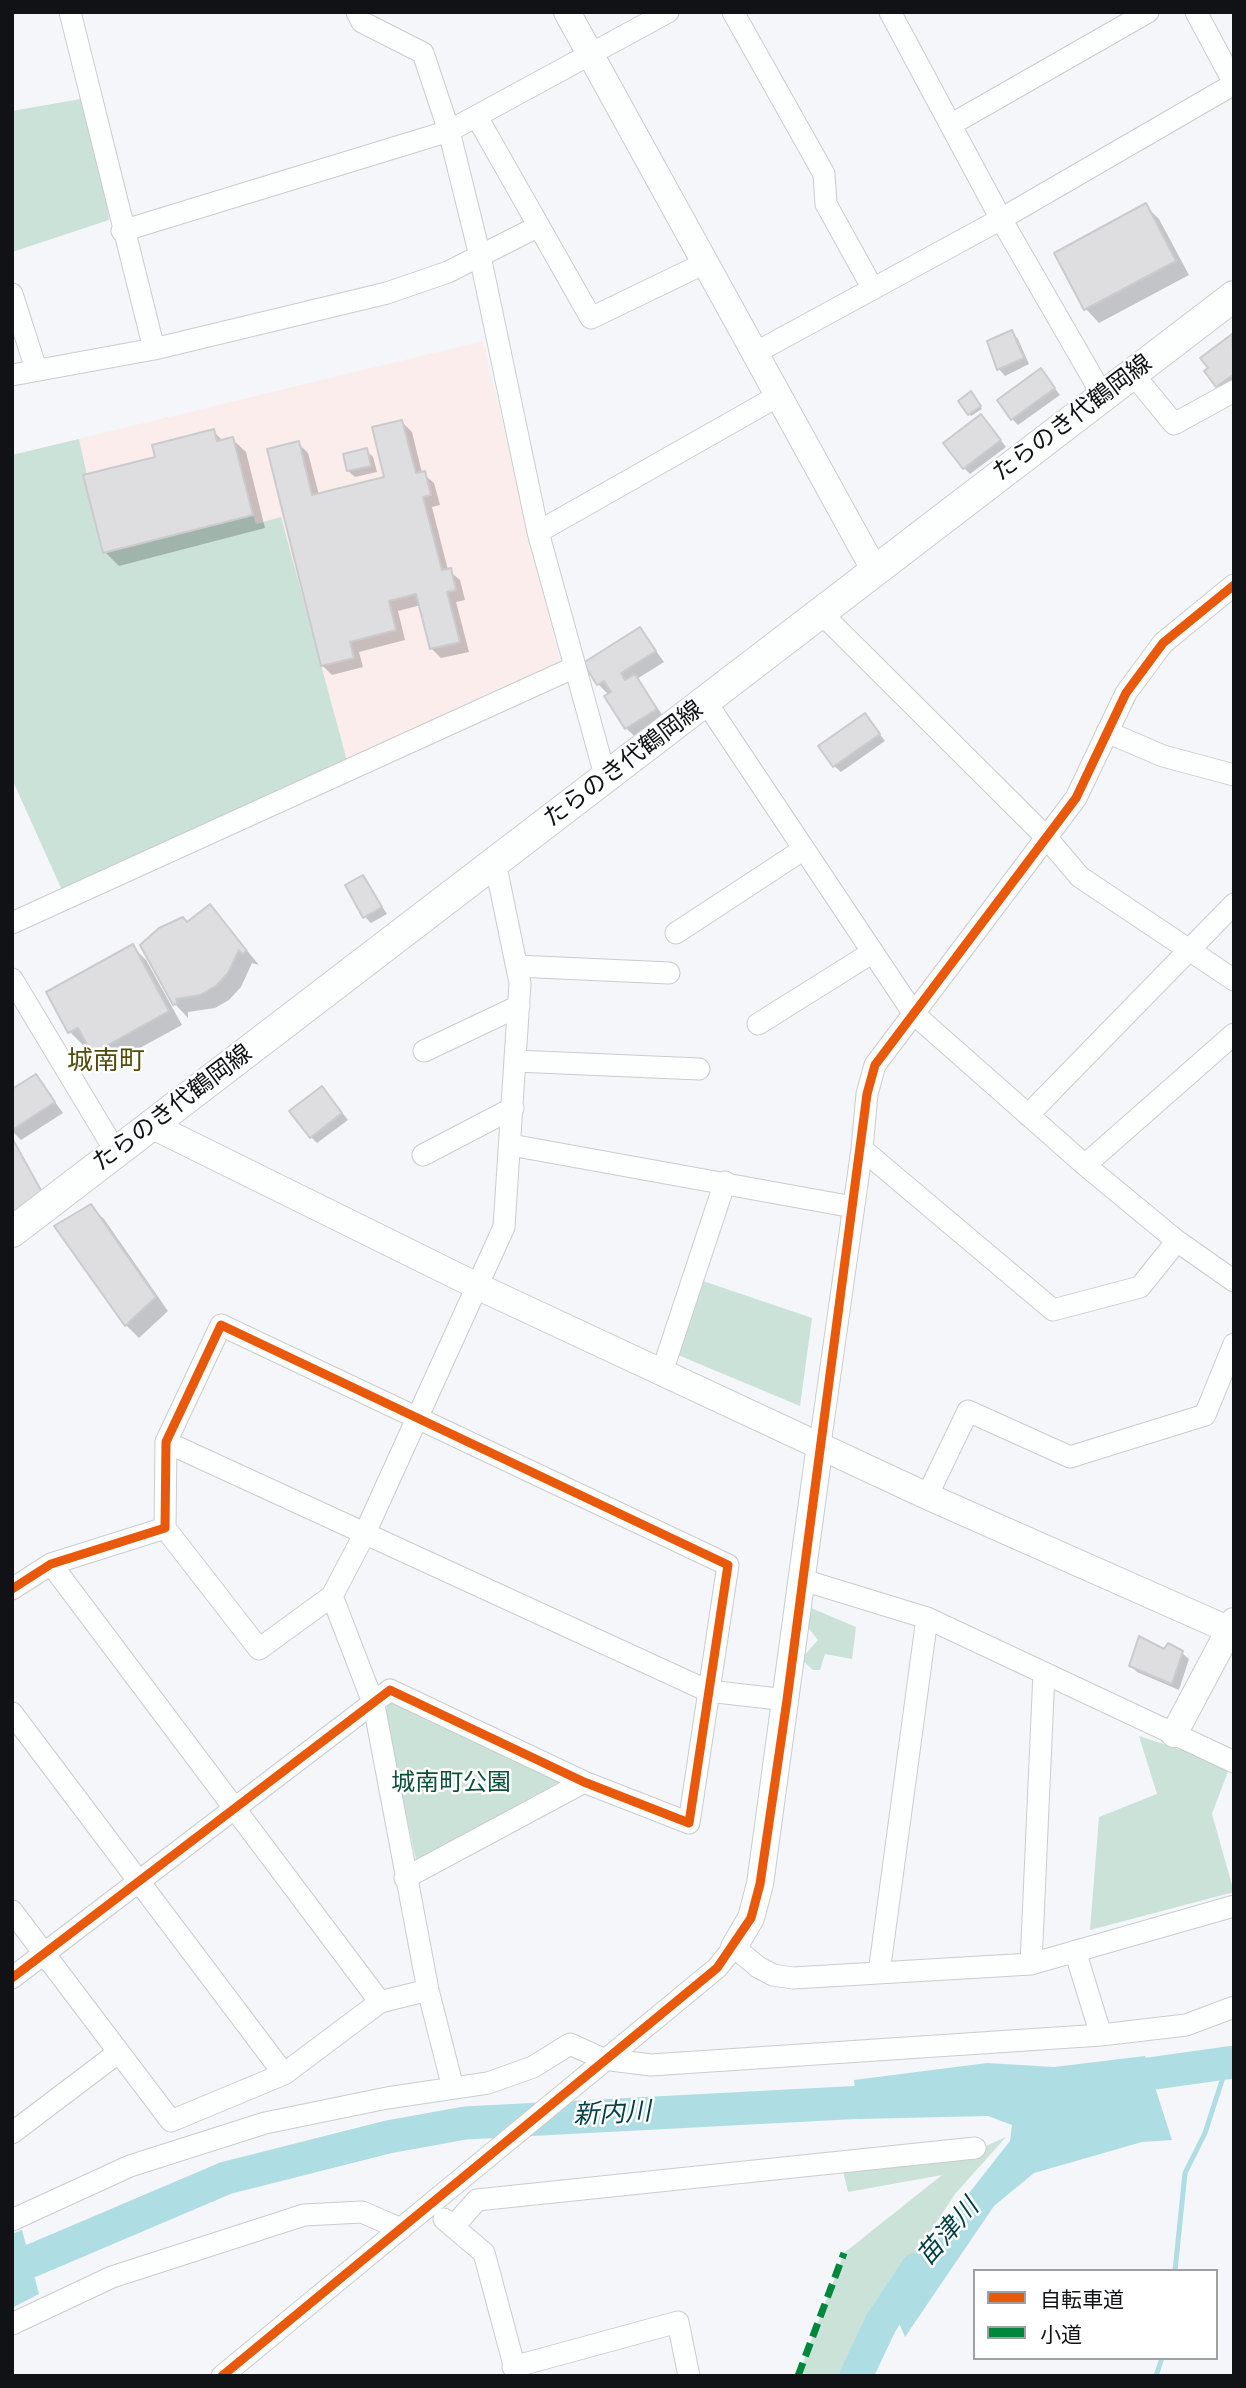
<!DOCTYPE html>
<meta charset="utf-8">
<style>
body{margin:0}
#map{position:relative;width:1246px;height:2388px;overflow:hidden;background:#f4f6fa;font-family:Roboto,"Noto Sans JP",sans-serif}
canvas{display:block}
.frame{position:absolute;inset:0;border:14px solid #111215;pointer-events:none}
.legend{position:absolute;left:973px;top:2269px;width:245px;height:91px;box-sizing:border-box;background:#fff;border:2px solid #a0a0a1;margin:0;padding:9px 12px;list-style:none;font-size:21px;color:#111215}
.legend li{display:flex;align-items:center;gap:14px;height:35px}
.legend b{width:35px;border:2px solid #a0a0a1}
</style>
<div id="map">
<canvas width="1246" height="2388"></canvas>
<div class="frame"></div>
<ul class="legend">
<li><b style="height:9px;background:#e8590c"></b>自転車道</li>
<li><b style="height:9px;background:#00873e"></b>小道</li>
</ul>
</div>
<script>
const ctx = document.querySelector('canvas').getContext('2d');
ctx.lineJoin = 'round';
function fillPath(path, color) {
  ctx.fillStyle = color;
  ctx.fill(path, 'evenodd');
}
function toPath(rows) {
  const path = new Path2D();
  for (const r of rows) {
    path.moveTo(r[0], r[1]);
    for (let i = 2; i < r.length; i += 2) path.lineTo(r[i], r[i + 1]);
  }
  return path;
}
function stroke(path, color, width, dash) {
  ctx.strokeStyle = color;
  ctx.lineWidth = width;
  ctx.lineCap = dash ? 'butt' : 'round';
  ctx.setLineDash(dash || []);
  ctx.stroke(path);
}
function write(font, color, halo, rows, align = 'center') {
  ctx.font = font + ' Roboto,"Noto Sans JP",sans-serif';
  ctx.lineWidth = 5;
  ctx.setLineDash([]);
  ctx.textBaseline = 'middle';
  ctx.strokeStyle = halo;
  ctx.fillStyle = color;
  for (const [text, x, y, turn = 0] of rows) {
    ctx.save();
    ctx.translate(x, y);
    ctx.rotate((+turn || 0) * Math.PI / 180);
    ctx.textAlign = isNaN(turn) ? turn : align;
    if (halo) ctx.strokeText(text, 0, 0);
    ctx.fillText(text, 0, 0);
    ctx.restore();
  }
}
fillPath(toPath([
 [483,341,560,662,62,890,12,779,12,455]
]), '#faedeb');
fillPath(toPath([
 [92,97,109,220,12,252,12,111],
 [79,439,104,553,253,515,256,524,281,517,347,761,62,890,12,779,12,455],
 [703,1281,812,1318,800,1406,678,1355],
 [811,1608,856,1627,852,1659,825,1654,820,1670,813,1670,801,1659,818,1640,806,1625],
 [392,1701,561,1781,416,1860,384,1711],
 [1139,1736,1230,1766,1212,1814,1234,1892,1090,1930,1099,1817,1157,1794],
 [1006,2137,955,2194,883,2304,846,2376,798,2376,844,2253,942,2175,848,2192,842,2167,968,2154]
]), '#cae2d8');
fillPath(toPath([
 [1145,2056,1172,2140,1142,2142,1034,2173,994,2206,905,2337,888,2296,1010,2141,1012,2125,988,2116,858,2119,854,2080,987,2063,1054,2067],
 [22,2230,39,2294,12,2308,12,2234]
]), '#afdde4');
fillPath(toPath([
 [1145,205,1159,219,1189,275,1099,323,1086,309],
 [1012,332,1018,339,1029,364,1005,376,999,369],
 [1232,336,1234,385,1224,392,1207,371,1210,369,1203,358],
 [1041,371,1060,395,1018,425,1012,419],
 [973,396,982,409,971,416,969,414],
 [402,422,412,432,422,473,434,483,440,505,432,507,448,570,460,580,465,600,456,602,469,652,441,658,431,648,421,605,398,611,405,640,359,652,363,667,332,675,322,665,298,443,308,453,319,495,386,478],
 [987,422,1006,447,970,474,964,468],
 [213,431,223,441,232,439,246,452,265,528,119,566,105,552,157,458],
 [366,450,373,457,377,472,355,477,348,471],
 [640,629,664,662,637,679,666,720,636,738,626,728,606,697,609,695,598,684],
 [865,715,885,741,841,772,834,766],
 [363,877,387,914,371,923,365,917],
 [210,906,259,965,252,963,241,987,229,1000,215,1008,188,1012,188,1018,175,1004,187,923],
 [132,946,146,960,182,1025,107,1066,88,1043,83,1045,70,1032],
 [36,1076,63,1113,21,1140,12,1131,12,1091],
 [328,1095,348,1120,317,1143,311,1137],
 [90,1206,104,1219,168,1311,139,1338,126,1325],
 [1164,1652,1182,1653,1189,1659,1179,1690,1137,1672,1131,1666]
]), '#0003');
stroke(toPath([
 [1175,2271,1185,2173,1205,2133,1227,2065],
 [1156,2376,1162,2358]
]), '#afdde4', 5);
stroke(toPath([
 [1105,2080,1234,2062],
 [12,2269,226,2178,388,2137,465,2123,902,2100],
 [856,2376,881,2323,917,2269]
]), '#afdde4', 33);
const building = toPath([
 [1146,203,1176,261,1084,310,1054,253,1146,203],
 [1012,330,1024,358,997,370,987,341,1012,330],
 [1232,334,1234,374,1216,387,1204,371,1208,368,1200,358,1232,334],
 [1041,368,1055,388,1011,420,997,400,1041,368],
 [971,391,981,406,968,415,958,401,971,391],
 [981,414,1001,440,963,469,943,443,981,414],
 [402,420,416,473,425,471,431,495,423,497,442,570,451,568,456,590,447,592,460,642,430,649,416,594,389,601,396,630,350,642,354,658,321,666,267,449,299,441,312,495,384,477,372,427,402,420],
 [214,429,217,441,233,437,253,515,103,553,83,475,155,457,152,445,214,429],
 [367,448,371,466,347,471,343,454,367,448],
 [640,627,656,651,621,673,625,680,635,674,657,709,625,729,604,696,611,692,604,681,597,685,583,663,640,627],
 [865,713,880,734,833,767,818,746,865,713],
 [363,875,382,907,363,918,345,885,363,875],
 [210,904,247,951,242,954,239,950,228,973,216,986,200,995,176,999,178,1003,173,1005,140,945,159,928,183,917,187,922,210,904],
 [133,944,169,1011,92,1054,78,1028,68,1033,46,992,133,944],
 [36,1074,55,1102,12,1130,12,1089,36,1074],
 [322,1086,342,1113,310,1138,289,1111,322,1086],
 [12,1138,42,1192,12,1215,12,1138],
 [91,1204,156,1297,125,1326,54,1226,91,1204],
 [1139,1636,1164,1649,1168,1643,1183,1651,1172,1684,1129,1666,1139,1636]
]);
fillPath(building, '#dedee1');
stroke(building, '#cbcbce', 2);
const minor = toPath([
 [70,12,154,349],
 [357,12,362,22,423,53,449,131,480,256,538,532,606,779],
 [733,12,824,174,826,204,873,289],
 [890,12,1001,219,1103,396],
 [1196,12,1234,83],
 [477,117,591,318,705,263],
 [952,124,1148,12],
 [122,231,449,131,668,12],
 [12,294,36,369],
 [755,353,1001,219,1234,84],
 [1133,374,1174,424,1234,391],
 [12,375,154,349,387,293,448,272,539,226],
 [538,532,778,396],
 [821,613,1045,836,1080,877,1234,980],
 [706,702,914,1014,1085,1165,1177,1241,1234,1281],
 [1107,732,1163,756,1234,775],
 [12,923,575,667],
 [676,933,804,849],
 [517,966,669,973],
 [12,979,116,1152],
 [758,1024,873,952],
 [424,1051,519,1006],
 [516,1061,699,1069],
 [1028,1115,1234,904],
 [511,1145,853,1207],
 [862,1149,1053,1310,1140,1287,1177,1241],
 [423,1155,513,1108],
 [1085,1165,1234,1034],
 [662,1372,725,1182],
 [166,1442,708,1691,787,1700],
 [820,1444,862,1149,867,1094,875,1065,1076,798,1126,693,1163,643,1234,585],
 [927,1496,968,1411,1070,1457,1205,1415,1234,1344],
 [165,1528,259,1649,332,1596],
 [51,1564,380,2002],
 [803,1580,927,1618,1234,1762],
 [12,1589,51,1564,165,1528,166,1442,221,1325,728,1565,689,1823,584,1782,390,1690,12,1978],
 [12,1713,284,2074],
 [405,1878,584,1782],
 [12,1911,171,2121,284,2074,380,2002,428,1990],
 [1075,1951,1101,2035],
 [1031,1964,1044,1673],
 [879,1973,927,1618],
 [453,2088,428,1990,374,1705,332,1596,364,1535,504,1227,520,983,495,862],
 [12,2133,119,2052],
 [444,2219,484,2253,517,2376],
 [12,2220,130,2166,265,2123,387,2098,488,2083,533,2067,570,2044,603,2059,651,2065,1101,2035,1186,2025,1234,2007],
 [453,2227,477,2200,975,2148],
 [12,2324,112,2277,304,2215,362,2212,401,2229],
 [513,2367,678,2322,689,2376],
 [222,2376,717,1968,734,1947,758,1967,773,1975,793,1978,1031,1964,1234,1906]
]);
const tertiary = toPath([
 [567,12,875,571],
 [153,1126,477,1286,927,1496,1234,1632],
 [1174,1734,1234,1621],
 [734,1947,751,1918,760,1884,820,1444]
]);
const secondary = toPath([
 [12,1232,1234,296]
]);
stroke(minor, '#cacccf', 23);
stroke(tertiary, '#cacccf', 28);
stroke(secondary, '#cacccf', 32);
stroke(minor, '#fdfefe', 21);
stroke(tertiary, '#fdfefe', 26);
stroke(secondary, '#fdfefe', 30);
stroke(toPath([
 [798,2376,844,2253]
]), '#00873e', 7, [14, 7]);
stroke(toPath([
 [12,1589,51,1564,165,1528,166,1442,221,1325,728,1565,689,1823,584,1782,390,1690,12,1978],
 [222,2376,717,1968,751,1918,760,1884,787,1700,867,1094,875,1065,1076,798,1126,693,1163,643,1234,585]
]), '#e8590c', 9);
write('24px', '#111215', '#fff', [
 ["たらのき代鶴岡線",1073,419,-37],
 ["たらのき代鶴岡線",624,765,-37],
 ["たらのき代鶴岡線",173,1109,-37]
]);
write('24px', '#0c5038', '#fff', [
 ["城南町公園",451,1784]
]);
write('26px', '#4f4c0c', '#fff', [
 ["城南町",106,1062]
]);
write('italic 26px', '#003f45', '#fff', [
 ["新内川",612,2115,-3],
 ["苗津川",949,2233,-49]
]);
</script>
